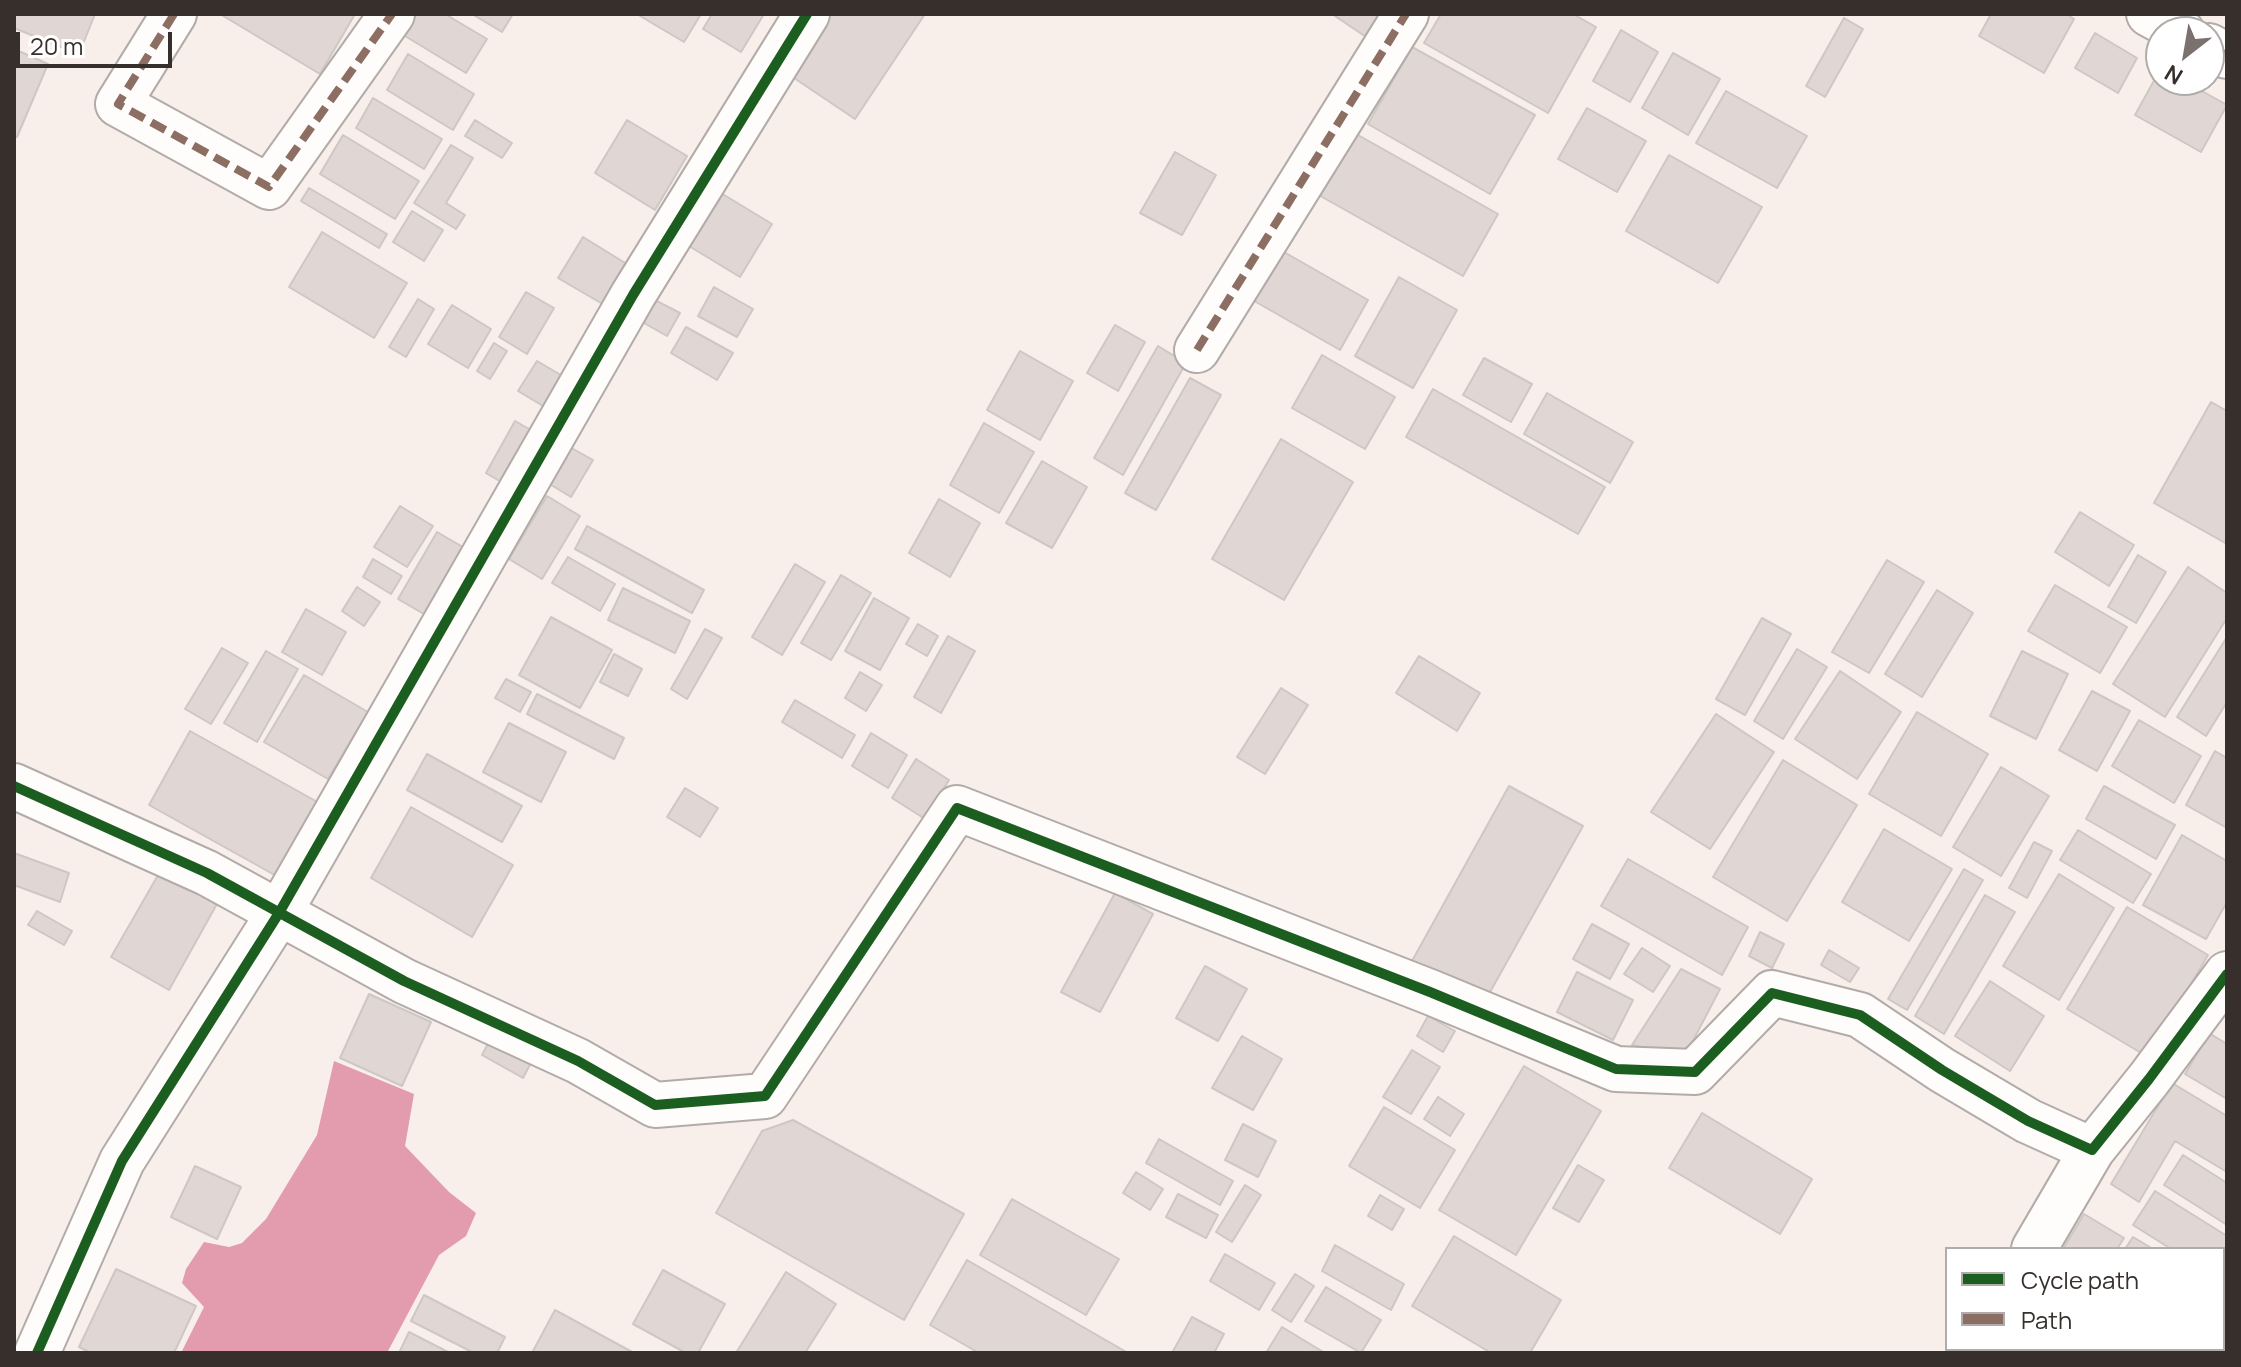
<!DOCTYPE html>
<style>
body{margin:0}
#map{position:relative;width:2241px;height:1367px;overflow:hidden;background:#f8efeb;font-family:Manrope,sans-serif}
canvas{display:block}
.frame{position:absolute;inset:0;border:16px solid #372f2c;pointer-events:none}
.legend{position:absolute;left:1945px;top:1247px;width:280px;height:104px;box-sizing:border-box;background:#fff;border:2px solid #afacab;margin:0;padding:10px 14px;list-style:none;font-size:24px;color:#372f2c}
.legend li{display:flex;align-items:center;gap:16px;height:40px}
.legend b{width:40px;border:2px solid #afacab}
.north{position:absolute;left:2145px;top:16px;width:80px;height:80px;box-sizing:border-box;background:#fff;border:2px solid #afacab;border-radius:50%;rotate:211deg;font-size:22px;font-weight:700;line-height:32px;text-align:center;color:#372f2c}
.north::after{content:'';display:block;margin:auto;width:28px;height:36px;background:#7b726f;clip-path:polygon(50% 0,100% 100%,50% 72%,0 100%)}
.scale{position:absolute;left:16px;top:32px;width:156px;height:36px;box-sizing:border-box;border:4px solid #372f2c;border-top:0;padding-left:10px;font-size:24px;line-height:28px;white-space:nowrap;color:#372f2c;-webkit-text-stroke:6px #fff;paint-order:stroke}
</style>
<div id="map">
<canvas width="2241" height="1367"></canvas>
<div class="frame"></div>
<ul class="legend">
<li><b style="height:10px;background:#1b5e20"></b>Cycle path</li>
<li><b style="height:10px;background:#8d6e63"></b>Path</li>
</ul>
<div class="north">N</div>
<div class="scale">20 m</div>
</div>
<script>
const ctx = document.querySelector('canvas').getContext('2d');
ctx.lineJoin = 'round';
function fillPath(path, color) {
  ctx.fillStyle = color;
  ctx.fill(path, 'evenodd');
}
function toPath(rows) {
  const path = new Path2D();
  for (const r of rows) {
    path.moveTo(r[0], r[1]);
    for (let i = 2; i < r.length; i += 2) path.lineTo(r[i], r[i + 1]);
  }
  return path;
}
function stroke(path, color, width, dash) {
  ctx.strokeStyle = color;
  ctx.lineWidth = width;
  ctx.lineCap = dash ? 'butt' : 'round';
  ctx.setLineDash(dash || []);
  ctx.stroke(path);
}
fillPath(toPath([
 [334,1061,414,1094,405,1146,449,1192,476,1213,466,1236,439,1255,387,1353,181,1353,204,1307,182,1283,186,1269,204,1242,229,1247,242,1243,266,1219,317,1135]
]), '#e29cae');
const building = toPath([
 [14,14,95,14,79,54,14,28,14,14],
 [220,14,355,14,320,74,220,14],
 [412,14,445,14,487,39,466,73,400,33,412,14],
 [472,14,513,14,502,32,472,14],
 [641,14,701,14,684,42,640,16,641,14],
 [712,14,764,14,741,52,703,29,712,14],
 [824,14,925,14,855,119,785,72,824,14],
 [1332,14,1390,14,1372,41,1332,14],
 [1441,14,1573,14,1596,27,1548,113,1424,43,1441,14],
 [1991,14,2066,14,2074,19,2044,73,1979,36,1991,14],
 [1844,18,1863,29,1825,97,1806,86,1844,18],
 [1621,30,1658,52,1630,102,1593,81,1621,30],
 [2095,33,2137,58,2118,93,2075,68,2095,33],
 [1412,47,1535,115,1490,194,1368,124,1412,47],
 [14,49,48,64,17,137,14,136,14,49],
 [1673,53,1720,79,1688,135,1642,108,1673,53],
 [408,54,474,94,453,130,387,90,408,54],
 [2161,68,2161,80,2182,80,2227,105,2201,152,2135,115,2161,68],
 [1726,91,1807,136,1777,188,1696,143,1726,91],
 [373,98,442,139,424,169,356,128,373,98],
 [1587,108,1646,141,1617,192,1558,159,1587,108],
 [475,120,512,143,502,158,465,136,475,120],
 [627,120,687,156,655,210,595,173,627,120],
 [1351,131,1498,214,1463,276,1315,193,1351,131],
 [343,135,419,181,395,219,320,174,343,135],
 [451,145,473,158,446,203,465,215,456,229,414,203,451,145],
 [1175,152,1216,175,1182,235,1140,213,1175,152],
 [1669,155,1762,207,1718,283,1626,231,1669,155],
 [711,187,772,224,740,277,679,240,711,187],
 [309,188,387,234,379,248,301,201,309,188],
 [412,211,443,230,424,261,393,242,412,211],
 [322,232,407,283,374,338,289,287,322,232],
 [583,237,630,266,606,306,558,278,583,237],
 [1277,248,1368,300,1340,350,1249,298,1277,248],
 [1399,277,1457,310,1413,388,1355,356,1399,277],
 [714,287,753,309,737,337,698,316,714,287],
 [526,292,554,308,527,354,499,337,526,292],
 [649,297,680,313,667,336,637,319,649,297],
 [418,299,434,309,406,357,389,347,418,299],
 [452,305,491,329,468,368,428,344,452,305],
 [1115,325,1145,342,1118,391,1087,373,1115,325],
 [686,327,733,353,717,380,671,353,686,327],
 [494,343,507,351,490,379,477,371,494,343],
 [1158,346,1186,363,1123,475,1094,458,1158,346],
 [1020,351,1073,381,1040,440,987,410,1020,351],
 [1322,355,1395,397,1365,449,1292,408,1322,355],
 [1484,358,1532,384,1511,422,1463,395,1484,358],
 [537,361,566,378,548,409,518,391,537,361],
 [1190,378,1221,395,1156,510,1125,493,1190,378],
 [1433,389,1605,487,1578,534,1406,437,1433,389],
 [1547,393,1633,442,1610,483,1524,434,1547,393],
 [2211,402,2227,411,2227,544,2154,503,2211,402],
 [515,421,538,434,508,486,486,473,515,421],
 [984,423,1034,452,999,513,950,485,984,423],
 [1281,439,1353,482,1284,600,1212,559,1281,439],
 [559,441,593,460,571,497,538,477,559,441],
 [1042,461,1087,487,1052,548,1006,523,1042,461],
 [547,496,580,516,542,579,509,559,547,496],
 [939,499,980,523,950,577,909,553,939,499],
 [400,506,433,526,407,567,374,547,400,506],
 [2080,512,2134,545,2109,586,2055,552,2080,512],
 [587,526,704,590,692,613,575,549,587,526],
 [437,532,468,550,429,617,398,599,437,532],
 [2138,555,2166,572,2136,623,2108,607,2138,555],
 [568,557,615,584,600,611,552,583,568,557],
 [373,559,402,576,391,594,363,577,373,559],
 [1887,560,1924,582,1869,673,1832,652,1887,560],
 [795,564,825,582,782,655,752,637,795,564],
 [2188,567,2227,593,2227,618,2165,717,2113,684,2188,567],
 [841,575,871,593,831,660,801,643,841,575],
 [2055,585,2127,627,2100,673,2028,631,2055,585],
 [357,587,380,602,364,626,342,611,357,587],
 [623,588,690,621,675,653,608,620,623,588],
 [1937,590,1973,613,1922,697,1885,674,1937,590],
 [874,598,909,618,880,670,845,651,874,598],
 [306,609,346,632,322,675,282,652,306,609],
 [551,617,612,650,580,708,519,675,551,617],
 [1762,618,1791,634,1745,715,1716,699,1762,618],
 [918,624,938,636,927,656,906,644,918,624],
 [705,629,722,638,687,699,671,689,705,629],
 [948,636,975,651,941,713,914,697,948,636],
 [2227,637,2227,702,2206,736,2177,717,2227,637],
 [222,648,248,663,211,724,185,709,222,648],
 [1797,649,1827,667,1783,739,1754,721,1797,649],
 [266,651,298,669,257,742,224,723,266,651],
 [2022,651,2068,674,2036,739,1990,716,2022,651],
 [614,654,642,669,628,696,600,682,614,654],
 [1419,656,1480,693,1457,731,1396,693,1419,656],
 [1840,671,1901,712,1857,779,1795,739,1840,671],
 [860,672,882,685,866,711,845,698,860,672],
 [304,675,368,712,328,779,264,742,304,675],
 [506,679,531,692,520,712,495,698,506,679],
 [1281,688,1308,705,1265,774,1237,757,1281,688],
 [2092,691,2130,711,2097,771,2059,750,2092,691],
 [537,694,624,738,614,759,527,714,537,694],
 [795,700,855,735,842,758,782,722,795,700],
 [1917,712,1988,754,1941,836,1869,794,1917,712],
 [1716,714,1774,752,1710,849,1651,812,1716,714],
 [2139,720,2201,756,2174,803,2112,766,2139,720],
 [509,723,566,752,541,802,483,772,509,723],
 [190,731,321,804,280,878,149,805,190,731],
 [871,733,907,755,888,788,852,766,871,733],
 [2215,751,2227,758,2227,828,2186,805,2215,751],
 [427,754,522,806,502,842,407,790,427,754],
 [916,759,949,780,925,819,892,798,916,759],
 [1783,760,1857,805,1787,921,1713,877,1783,760],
 [2001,767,2049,796,2001,876,1953,847,2001,767],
 [1509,786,1583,826,1485,1001,1412,961,1509,786],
 [2104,786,2175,825,2156,859,2086,819,2104,786],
 [685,788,718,808,700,837,667,817,685,788],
 [411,807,513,865,472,937,371,878,411,807],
 [1884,829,1952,869,1909,941,1842,902,1884,829],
 [2078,830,2151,874,2133,903,2060,860,2078,830],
 [2182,835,2227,861,2227,902,2206,939,2143,905,2182,835],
 [2034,842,2052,851,2027,898,2009,888,2034,842],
 [14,853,69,873,60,902,14,885,14,853],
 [1628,859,1748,927,1722,975,1601,906,1628,859],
 [165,863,222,895,169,990,111,957,165,863],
 [1964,869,1983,880,1907,1010,1888,999,1964,869],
 [2059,874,2114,908,2059,1000,2003,966,2059,874],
 [1115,893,1153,914,1100,1012,1061,992,1115,893],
 [1985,895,2015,912,1944,1034,1915,1016,1985,895],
 [2127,907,2208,955,2148,1057,2067,1009,2127,907],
 [37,911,72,931,64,945,28,925,37,911],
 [1592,924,1629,944,1610,979,1573,959,1592,924],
 [1760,932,1784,944,1772,968,1749,956,1760,932],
 [1642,948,1670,966,1653,992,1624,974,1642,948],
 [1829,950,1859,968,1850,982,1821,965,1829,950],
 [1205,966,1247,989,1218,1041,1176,1018,1205,966],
 [1681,969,1720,989,1685,1056,1632,1045,1681,969],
 [1577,972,1633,1000,1613,1040,1557,1012,1577,972],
 [1990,981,2044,1016,2010,1071,1955,1036,1990,981],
 [369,994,431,1022,402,1086,340,1058,369,994],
 [1428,1016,1455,1031,1443,1052,1417,1036,1428,1016],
 [2209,1033,2227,1044,2227,1099,2185,1074,2209,1033],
 [493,1034,534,1057,523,1078,482,1055,493,1034],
 [1242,1036,1282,1059,1253,1110,1212,1088,1242,1036],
 [1412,1050,1440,1067,1411,1114,1383,1097,1412,1050],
 [1524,1066,1601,1111,1516,1255,1439,1210,1524,1066],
 [2172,1083,2227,1116,2227,1172,2175,1141,2139,1202,2111,1184,2172,1083],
 [1438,1097,1464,1114,1450,1136,1424,1119,1438,1097],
 [1384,1107,1455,1150,1420,1208,1349,1166,1384,1107],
 [1702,1113,1812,1179,1780,1234,1669,1168,1702,1113],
 [793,1120,964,1214,904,1320,716,1213,762,1131,793,1120],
 [1243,1124,1276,1141,1258,1177,1225,1160,1243,1124],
 [1159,1139,1233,1181,1220,1205,1146,1163,1159,1139],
 [2183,1155,2227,1183,2227,1225,2164,1185,2183,1155],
 [1578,1165,1604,1180,1579,1222,1553,1208,1578,1165],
 [195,1166,241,1187,217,1239,171,1217,195,1166],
 [1136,1172,1163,1189,1150,1210,1123,1193,1136,1172],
 [1245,1185,1261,1195,1232,1242,1216,1232,1245,1185],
 [2155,1191,2227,1236,2227,1284,2223,1282,2223,1249,2171,1249,2133,1225,2155,1191],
 [1178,1194,1218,1215,1206,1238,1166,1217,1178,1194],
 [1380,1195,1404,1209,1392,1230,1368,1216,1380,1195],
 [1012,1199,1119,1259,1086,1315,980,1255,1012,1199],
 [2084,1214,2124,1238,2117,1249,2063,1249,2084,1214],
 [1454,1236,1561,1300,1530,1353,1491,1353,1412,1306,1454,1236],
 [2133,1237,2153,1249,2125,1249,2133,1237],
 [1335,1245,1404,1284,1391,1310,1322,1271,1335,1245],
 [1225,1254,1275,1283,1259,1310,1210,1281,1225,1254],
 [967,1260,1128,1353,979,1353,930,1325,967,1260],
 [116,1269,196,1306,174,1353,91,1353,79,1347,116,1269],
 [663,1270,725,1304,698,1353,686,1353,633,1324,663,1270],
 [786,1272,836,1304,805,1353,736,1353,786,1272],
 [1295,1274,1314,1286,1291,1322,1272,1310,1295,1274],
 [1326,1287,1381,1320,1361,1353,1305,1321,1326,1287],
 [424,1295,505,1337,497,1353,474,1353,411,1321,424,1295],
 [555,1310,634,1353,532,1353,555,1310],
 [1192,1317,1224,1334,1214,1353,1172,1353,1192,1317],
 [1282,1327,1325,1353,1266,1353,1282,1327],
 [409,1332,450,1353,399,1353,409,1332],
 [2023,1349,2065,1349,2063,1353,2021,1353,2023,1349],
 [2108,1349,2168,1349,2166,1353,2105,1353,2108,1349]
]);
fillPath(building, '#e0d7d5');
stroke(building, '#cfc7c4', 2);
const street = toPath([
 [174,14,118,104,269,187,392,14],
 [2149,14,2182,32],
 [2209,46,2227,56],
 [1197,350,1406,14],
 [14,786,207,873,404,981,578,1061,655,1105,765,1096,957,808,1430,992,1616,1069,1695,1072,1772,993,1860,1015,1942,1070,2028,1121,2092,1150,2149,1079,2227,974],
 [2034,1249,2092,1150],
 [37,1353,122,1161,279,913,633,295,807,14],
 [1970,1353,1972,1349]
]);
stroke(street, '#b3aba8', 48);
stroke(street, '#fefdfc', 44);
stroke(toPath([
 [174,14,118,104,269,187,392,14],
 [2225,55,2227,51],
 [1197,350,1406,14]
]), '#8d6e63', 8, [16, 8]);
stroke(toPath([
 [14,786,207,873,404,981,578,1061,655,1105,765,1096,957,808,1430,992,1616,1069,1695,1072,1772,993,1860,1015,1942,1070,2028,1121,2092,1150,2149,1079,2227,974],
 [37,1353,122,1161,279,913,633,295,807,14]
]), '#1b5e20', 10);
</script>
